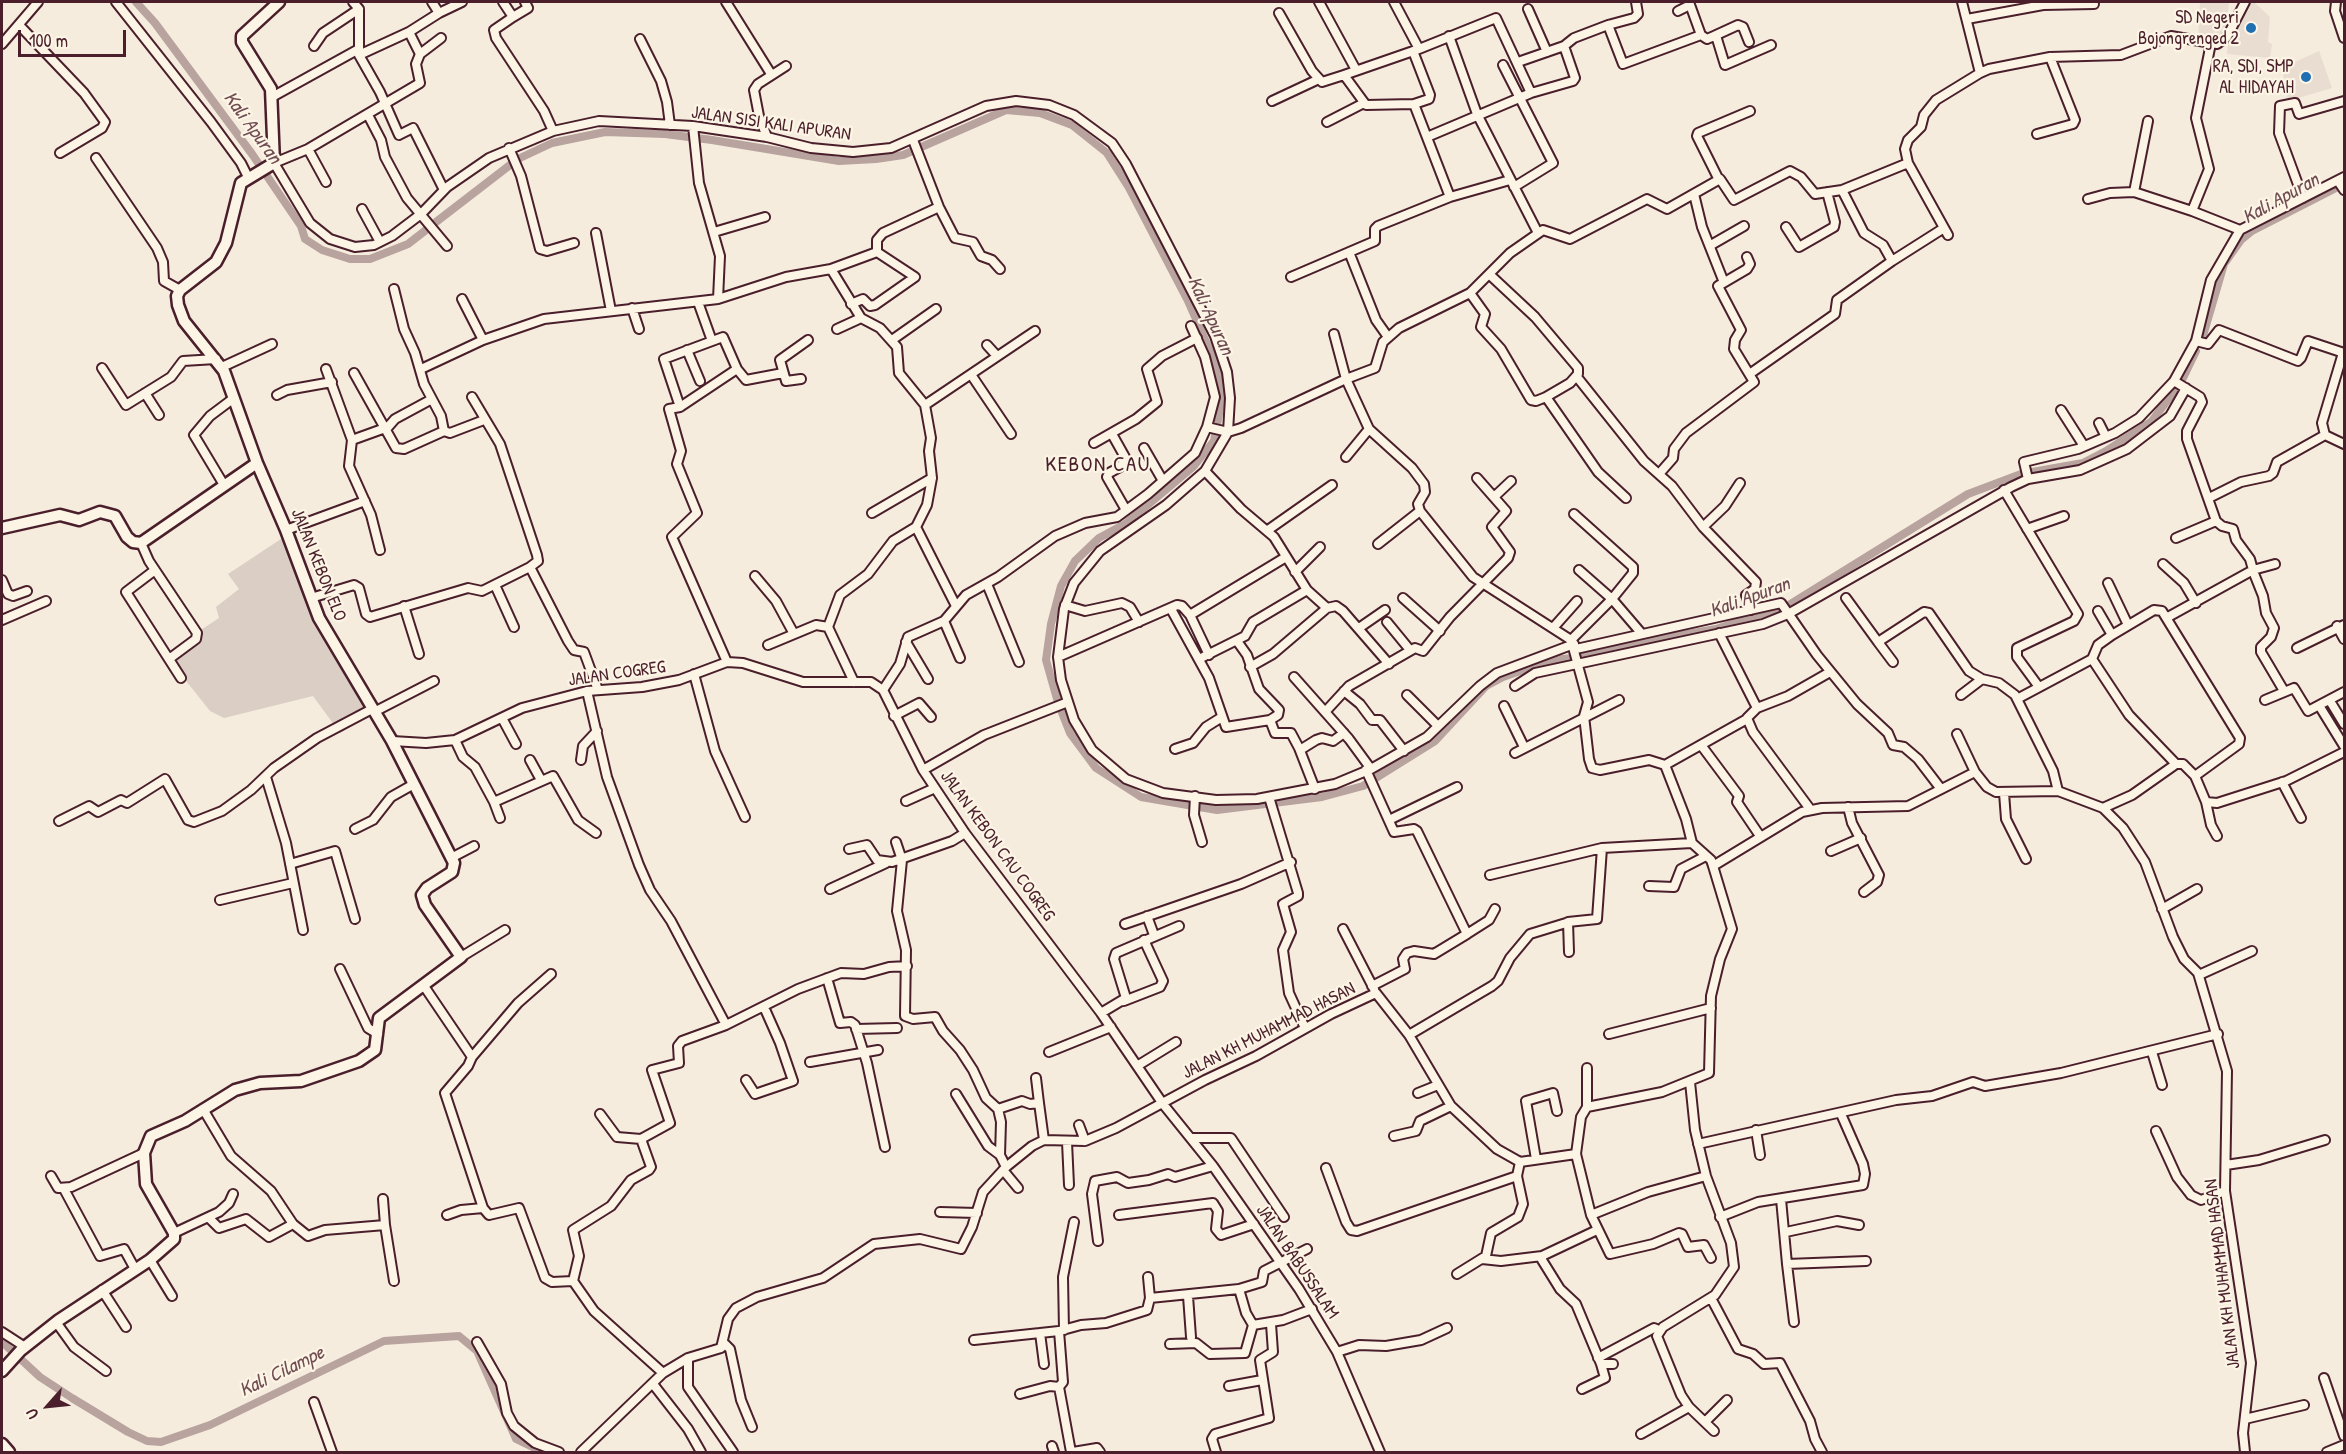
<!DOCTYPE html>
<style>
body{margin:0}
#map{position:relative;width:2346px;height:1454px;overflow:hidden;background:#f5ecde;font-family:"Patrick Hand",sans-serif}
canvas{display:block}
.frame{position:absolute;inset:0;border:3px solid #4a1f2b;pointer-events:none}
.north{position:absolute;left:18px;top:1376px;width:60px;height:60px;-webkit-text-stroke:4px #fcf5e5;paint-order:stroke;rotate:243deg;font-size:16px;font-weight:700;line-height:24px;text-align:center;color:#4a1f2b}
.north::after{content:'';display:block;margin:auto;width:21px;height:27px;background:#4a1f2b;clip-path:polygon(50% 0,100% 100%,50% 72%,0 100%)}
.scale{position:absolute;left:18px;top:30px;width:108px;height:27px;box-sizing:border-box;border:3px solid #4a1f2b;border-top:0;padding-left:8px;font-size:18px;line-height:21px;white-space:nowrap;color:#4a1f2b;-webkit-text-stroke:4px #fcf5e5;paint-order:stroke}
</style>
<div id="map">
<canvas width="2346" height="1454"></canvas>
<div class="frame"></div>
<div class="north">U</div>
<div class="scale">100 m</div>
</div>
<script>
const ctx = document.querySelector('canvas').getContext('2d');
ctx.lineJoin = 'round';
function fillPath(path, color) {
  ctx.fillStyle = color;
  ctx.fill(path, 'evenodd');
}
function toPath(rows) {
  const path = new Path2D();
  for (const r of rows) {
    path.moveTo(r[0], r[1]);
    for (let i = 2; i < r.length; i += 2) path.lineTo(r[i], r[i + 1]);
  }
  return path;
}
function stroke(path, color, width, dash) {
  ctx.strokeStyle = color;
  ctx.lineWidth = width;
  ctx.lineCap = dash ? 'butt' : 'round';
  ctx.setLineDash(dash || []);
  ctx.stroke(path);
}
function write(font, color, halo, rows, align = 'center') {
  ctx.font = font + ' "Patrick Hand",sans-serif';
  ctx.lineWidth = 4.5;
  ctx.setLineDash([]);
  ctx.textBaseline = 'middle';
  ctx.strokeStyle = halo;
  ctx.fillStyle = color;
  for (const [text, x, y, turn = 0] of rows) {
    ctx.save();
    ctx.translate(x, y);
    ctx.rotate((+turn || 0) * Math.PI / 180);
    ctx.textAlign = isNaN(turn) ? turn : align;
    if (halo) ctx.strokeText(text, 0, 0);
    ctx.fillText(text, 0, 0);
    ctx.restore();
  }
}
fillPath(toPath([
 [2200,2,2229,2,2226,34,2220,42,2198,40],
 [2249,2,2254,2,2270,17,2268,42,2272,44,2270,58,2227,54,2228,39,2240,11],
 [2319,51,2332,88,2288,101,2282,68]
]), '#e8ddd0');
fillPath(toPath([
 [287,535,296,564,373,713,340,733,313,696,224,718,210,711,175,667,172,649,219,618,216,607,239,589,228,574]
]), '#dbcec4');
stroke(toPath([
 [136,2,155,23,252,154,301,226,305,239,322,250,350,259,370,259,408,244,426,230],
 [520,158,552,143,605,132,665,134,712,140,839,161,876,159,903,155,1006,110,1040,113,1072,125,1107,153,1128,186,1188,301,1214,360,1223,392,1214,441,1193,467,1125,524,1099,538,1075,561,1061,586,1051,624,1046,660,1057,699],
 [436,222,510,165],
 [2202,339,2224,264,2241,240,2252,231,2336,188],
 [2182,380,2196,351],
 [1061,710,1070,733,1096,768,1141,797,1217,810,1322,797,1363,786,1435,741,1486,686,1503,677,1552,660,1584,657,1658,639,1716,629,1789,605,1968,494,2021,474,2083,463,2106,451,2152,421,2175,390],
 [2,1342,40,1377,72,1398,128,1432,147,1441,161,1442,210,1425,384,1341,459,1336,477,1351,516,1439,543,1452]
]), '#b8a39e', 8);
const street = toPath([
 [116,2,211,122,241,163,248,177],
 [353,2,359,9,359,55,380,92,399,135,413,128,444,190],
 [503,2,513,17,528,8,525,2],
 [726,2,771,74],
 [1319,2,1356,70],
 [1394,2,1419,49],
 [1689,2,1701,35,1707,39,1714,36,1717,39,1725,65,1771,45],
 [1962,2,1980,73],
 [2336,2,2335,11,2344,38],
 [1528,9,1547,52],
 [1678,11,1690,5],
 [439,13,462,2],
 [1279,13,1312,71,1322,82,1344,75],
 [513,17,494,30,496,38,544,111,553,131],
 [1967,19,2043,5,2094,4],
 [19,25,84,93,105,122,102,128,60,153],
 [1608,25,1623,64,1701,35],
 [1449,36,1477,114,1538,233],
 [1714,36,1738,25,1743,27,1749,42],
 [441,38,420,54,416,64,420,83,308,149,274,163,310,223,330,239,355,247,374,245,392,236,421,214,447,187,489,158,553,131,599,121,693,126,767,137,811,148,853,152,891,148,986,106,1016,101,1049,105,1074,115,1112,143,1126,164,1215,336,1227,372,1230,398,1228,432,1205,471,1166,505,1100,551,1074,583,1064,609,1058,657,1061,680,1074,720,1092,750,1126,779,1163,793,1216,800,1257,799,1335,784,1371,769,1427,737,1480,686,1497,673,1574,644],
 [640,39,661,81,667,102,670,125],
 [2211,43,2196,118,2209,169,2192,211,2240,230],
 [2,44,38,2],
 [314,46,323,33,359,9],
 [1413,51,1430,95,1429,99,1414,104],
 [420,54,409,32,439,13,432,2],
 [359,55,409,32],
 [1518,62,1564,46,1574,38,1608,25,1634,18,1638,14,1636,2],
 [1503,65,1553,163,1514,187],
 [1531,93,1573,81,1575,78,1564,46],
 [272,97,357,50],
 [1272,101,1319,79],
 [368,115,381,140,385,157,407,198,447,246],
 [1327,122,1364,103],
 [693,126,699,183,720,256,718,299],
 [2037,134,2073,124,2075,120,2050,57],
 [767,137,759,116,754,90,758,84,786,66],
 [913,140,939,207,955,238,973,242,981,256,992,260,1000,269],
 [509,148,521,176,540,249,547,251,574,243],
 [308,149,326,182],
 [96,158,157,248,163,262,164,281,180,290],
 [1908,163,1948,235],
 [1719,180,1697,136,1698,133,1750,111],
 [2338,181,2344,190],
 [2134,192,2148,121],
 [1694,194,1702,227,1723,280],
 [1450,197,1510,180],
 [2303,198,2279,133,2280,106,2295,103,2299,114,2344,101],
 [2088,199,2110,193,2134,192,2192,211],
 [362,209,380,242],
 [1786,227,1799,247,1834,227,1835,222,1827,192],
 [714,232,765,217],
 [596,233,611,311],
 [1711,245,1744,226],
 [877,252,877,240,883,233,939,207],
 [1349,252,1376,320,1388,337],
 [1892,261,1944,228],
 [1489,274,1535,317,1578,368,1578,374,1570,383,1546,397],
 [1291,277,1375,241,1375,229,1378,226,1450,197,1414,104,1366,105,1344,75,1419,49,1496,18,1531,93,1427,137],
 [394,289,404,329,415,353,424,384,441,416,444,431,450,433,484,420],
 [1470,293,1485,314,1481,327,1501,349,1531,400,1536,401,1546,397,1598,472,1626,498],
 [462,299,483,340],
 [698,302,712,341],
 [632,308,639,329],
 [1191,326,1205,357,1215,397,1207,427,1195,453,1148,494,1117,517,1085,523,1055,536,998,577,966,595,944,621,908,637,900,664,883,690,923,770,965,833,1101,1013,1163,1104,1213,1166,1299,1289,1337,1352,1380,1452],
 [837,329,861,318],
 [892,340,936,309],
 [2196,341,2208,344,2219,330,2298,361,2301,358,2308,341,2344,353],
 [987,345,997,356],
 [687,350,700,381],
 [222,367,272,344],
 [102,368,126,405,171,377,183,361,216,359],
 [326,369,352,440],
 [421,369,483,340,544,319,718,299,786,277,831,269,877,252,915,277,875,305,870,306,863,299,851,304],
 [737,369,746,380,783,373],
 [354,373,396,448,404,449,444,431],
 [1751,373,1835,314,1837,300,1892,261,1883,245,1864,233,1842,190],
 [972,376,1011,434],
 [1577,377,1644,461,1672,486,1703,527,1756,582,1755,589,1746,595,1751,610],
 [801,379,786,381,780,360,808,340],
 [145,393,159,415],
 [277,395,287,390,332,382],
 [472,397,500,444,537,555,538,561,530,567,568,641,574,650,584,652,598,690],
 [925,405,1035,331],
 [680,407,664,359,723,337,737,369,680,407,669,409,681,451,677,464,697,513,672,537,727,662],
 [2061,410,2084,446],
 [2099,423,2106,437],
 [1207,427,1228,432,1241,428,1346,379,1334,334],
 [1112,434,1126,459,1120,467,1109,473,1107,477,1126,510],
 [2325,435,2322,423,2343,353],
 [1094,443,1136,419,1157,402,1147,369,1162,356,1197,338],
 [1144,448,1163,481],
 [1346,457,1369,429],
 [1205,471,1241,509,1274,537,1307,590,1327,608,1336,606,1343,611,1389,664],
 [1659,474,1673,458,1674,449,1686,433,1754,382,1734,349,1735,340,1741,330,1718,286,1747,269,1750,264,1747,257],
 [2028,479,2024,462,2078,449,2115,433,2139,418,2174,381,2196,341,2211,280,2240,230,2344,177],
 [224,485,194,435,210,416,234,398],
 [2004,490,2078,614,2074,621,2017,648,2017,657,2039,687],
 [1494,497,1511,481],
 [2209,498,2241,482,2269,476,2273,473,2277,462,2325,435,2344,444],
 [872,513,932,478],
 [1574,514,1633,567,1633,573,1612,599,1642,634],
 [916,527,956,606],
 [1703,527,1725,506,1740,483],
 [2027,529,2064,516],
 [286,530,365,501],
 [1268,530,1332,485],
 [2176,538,2216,521],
 [141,543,149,561,197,633,196,639,169,659],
 [1378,544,1420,511],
 [380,550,371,515,349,466,352,440,388,427,395,419,432,399],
 [2163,564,2184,583,2196,603],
 [155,570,126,592,181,678],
 [2253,570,2275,564],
 [2253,571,2263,596,2266,613,2274,628,2271,637,2261,647,2261,652,2284,691],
 [1295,572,1320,547],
 [755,576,776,601,794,634],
 [2,580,8,594,13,596,27,591],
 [2108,583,2128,625],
 [987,584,1019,662],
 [495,585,514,627],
 [311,598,354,585,359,588,366,614,370,617,468,588,482,591,530,567],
 [1403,598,1440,631],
 [1846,598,1878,642,1924,612,1929,613,1969,671,1982,679,1999,683,2015,695,2053,771,2058,791],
 [1065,605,1085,611,1122,603,1130,607,1139,622],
 [404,606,419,654],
 [1171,609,1209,678,1226,727,1270,720,1275,733,1291,733,1299,748,1315,789],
 [2098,611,2112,635],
 [1190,615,1209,655],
 [2168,617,2253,570,2250,559,2236,540,2233,529,2222,526,2216,521,2187,439,2187,431,2202,402,2200,397,2174,381],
 [2,620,46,601],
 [944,621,960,658],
 [1387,622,1410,650],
 [2337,626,2344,639],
 [828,627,840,595,868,574,893,541,916,527,927,505,932,478,929,451,931,438,925,405,899,373,897,347,880,328,861,318,831,269],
 [828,627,854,682],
 [1359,628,1385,610],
 [1553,628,1577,601],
 [1719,633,1757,708],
 [1571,640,1612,599,1579,570],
 [1237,641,1247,655,1259,689,1279,710,1278,715,1270,720],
 [906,642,928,679],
 [1878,642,1893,662],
 [768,645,816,625,828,627],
 [2297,648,2344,625],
 [1576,649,1781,603,1817,655,1857,704,1888,733,1893,745,1904,747,1918,759,1941,789],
 [1058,657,1177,605,1182,606,1190,615,1286,557],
 [1199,659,1245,636,1253,622,1307,590],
 [2092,659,2129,715,2176,764],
 [1250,667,1273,654,1327,608],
 [694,674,715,751,745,817],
 [1294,677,1349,739,1371,769],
 [1515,686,1535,673,1763,624,1788,614,2011,487,2028,479,2080,470,2127,449,2170,416,2186,388],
 [587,691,607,777,639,865,650,890,671,921,726,1025],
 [1344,691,1360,704,1372,720,1380,720,1404,751],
 [1407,695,1438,726],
 [1961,695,1982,679],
 [2017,699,2092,659,2098,645,2112,635,2154,610,2162,611,2240,738,2239,744,2195,776],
 [2265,700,2294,688,2308,711,2344,692],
 [2330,701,2344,724],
 [1504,706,1524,747],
 [2320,707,2344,746],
 [374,712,434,681],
 [1325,712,1349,686,1415,648,1423,651,1450,617,1508,558,1510,552,1492,527,1506,511,1477,478],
 [894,716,919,703,931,717],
 [502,718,516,744],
 [1957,734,1975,772],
 [455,740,463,757,475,767,494,802,553,776,578,820,596,833],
 [392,741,426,743,455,740,522,708,587,691,642,687,679,680,727,662,743,663,803,682,871,682,883,690],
 [1701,745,1739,796,1737,802,1760,836],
 [1175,749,1193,743,1206,727,1222,717],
 [1300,750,1316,740,1322,738,1333,741,1344,733],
 [1515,753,1619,700],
 [530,760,541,780],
 [581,760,583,746,597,731],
 [1665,765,1747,719],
 [923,770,984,735,1068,702],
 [1366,770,1394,832,1414,829,1417,831,1467,934,1489,920,1495,909],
 [266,777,286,843,303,930],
 [2282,782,2301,818],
 [2004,793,2006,819,2026,859],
 [1195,796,1194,815,1202,842],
 [1269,797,1298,893,1298,896,1283,904,1291,932,1283,950,1289,993,1305,1028],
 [906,801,935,788],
 [494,802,500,818],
 [2206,802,2211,825,2217,836],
 [1848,807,1852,823,1879,875,1877,882,1864,892],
 [2103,808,2132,795,2176,764,2183,764,2195,776,2206,802,2217,803,2286,781,2344,752],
 [1810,809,1753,732,1747,718,1757,708,1788,696,1830,672],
 [1389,820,1457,787],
 [59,821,89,806,98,812,121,800,127,803,165,779,188,820,194,822,222,811,251,790,274,768,317,738,372,709],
 [355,829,373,820,391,797,414,784],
 [896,842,902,860,897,911,906,950,905,1016,913,1019,935,1017,943,1031,960,1050,973,1070,986,1098,998,1109,1001,1122,1000,1155,1006,1167],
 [849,849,867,845,877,860,892,862,952,841,965,833],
 [1831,851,1861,838],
 [451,858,474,846],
 [290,864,335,851,355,919],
 [1713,866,1711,860,1692,843,1686,819,1665,765,1649,760,1600,770,1592,768,1589,759,1584,716,1588,702,1571,640,1473,577,1420,511,1418,504,1425,492,1424,484,1412,468,1369,429,1346,379,1375,368,1383,342,1399,328,1470,293,1510,253,1543,230,1570,239,1647,199,1667,209,1720,179,1734,200,1790,171,1801,177,1815,194,1842,190,1908,163,1905,149,1908,140,1921,127,1924,115,1936,100,1980,73,1989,69,2050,57,2121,55,2171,36,2217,44,2227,37,2245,2],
 [1490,875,1602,848,1692,843],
 [1649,886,1674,887,1681,869,1706,856],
 [830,889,886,863],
 [220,900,293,883],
 [2162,909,2197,889],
 [1147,916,1154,935],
 [1125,924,1241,884,1291,862],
 [1343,929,1374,989],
 [1569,952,1568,922,1597,919,1602,848],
 [461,957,505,930],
 [340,969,368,1028,378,1034],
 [2199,975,2252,951],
 [827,978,840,1023,851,1022,855,1025,867,1063,885,1147],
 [424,986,472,1057,468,1066,445,1093,483,1208,489,1215,519,1208,545,1278,552,1282,573,1281],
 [1372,986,1405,969,1403,959,1407,953,1414,951,1434,954,1467,934],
 [1124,1001,1160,987,1163,981,1144,940],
 [1101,1013,1126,998,1114,959,1116,953,1179,926],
 [856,1029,897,1028],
 [1609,1034,1711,1008],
 [1409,1035,1492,986,1498,981,1510,958,1530,934,1566,923],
 [1049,1052,1111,1027],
 [2152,1052,2162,1085],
 [472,1057,518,1003,551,974],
 [810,1062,878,1050],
 [1137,1066,1176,1042],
 [1587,1068,1587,1107],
 [1036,1078,1039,1103],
 [746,1080,755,1094,793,1081,780,1043,764,1007],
 [1690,1082,1695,1130,1706,1176,1731,1243,1734,1267,1715,1295,1663,1327,1657,1336,1681,1395,1689,1407,1714,1431],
 [1418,1093,1438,1085],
 [956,1094,988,1146,1000,1155],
 [203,1109,231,1156,271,1191,293,1224],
 [998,1109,1022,1101,1030,1104,1039,1103,1044,1140],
 [600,1114,617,1137,641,1139],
 [1079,1125,1085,1141],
 [1756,1130,1760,1155],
 [2156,1131,2177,1177,2191,1195,2201,1200,2225,1191],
 [1394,1136,1416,1131,1420,1121,1451,1106],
 [1192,1138,1231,1138,1284,1217],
 [1067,1142,1069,1185],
 [1698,1144,1896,1100,1932,1096,1973,1082,1985,1086,2061,1073,2218,1034],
 [1576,1154,1591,1215,1610,1254,1653,1244,1679,1233,1682,1234,1688,1247,1704,1245,1711,1258],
 [1536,1159,1526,1101,1553,1093,1557,1111],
 [2226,1165,2259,1160,2325,1140],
 [1326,1168,1346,1222,1351,1230,1357,1231,1517,1176],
 [1003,1170,1018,1188],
 [51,1176,58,1188,71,1187,144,1153],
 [64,1189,100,1256,124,1249,135,1269],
 [1781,1199,1787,1264,1866,1261],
 [940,1212,977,1213],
 [447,1215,461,1210,483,1208],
 [1119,1215,1213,1203,1218,1211,1216,1229,1221,1235,1254,1224],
 [1591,1215,1648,1192,1706,1176],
 [1720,1217,1758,1202,1863,1185,1865,1174,1863,1164,1841,1114],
 [209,1218,219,1228,246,1219,269,1237,293,1224,308,1236,325,1230,385,1225,383,1199],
 [385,1225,394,1281],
 [1597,1230,1542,1256,1542,1260,1560,1289,1576,1304,1601,1364,1613,1364],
 [1786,1232,1837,1221,1859,1225],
 [174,1233,219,1212,229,1203,233,1194],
 [1098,1241,1092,1194,1095,1181,1117,1177,1128,1183,1149,1180,1168,1174,1175,1177,1213,1166],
 [1482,1259,1501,1261,1542,1256],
 [150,1260,172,1296],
 [1787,1264,1794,1322],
 [1457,1274,1486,1256,1491,1233,1518,1217,1523,1204,1517,1176,1520,1162],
 [1148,1277,1150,1298],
 [1239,1289,1246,1313,1253,1325,1283,1320,1312,1309],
 [102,1290,126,1327],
 [1188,1296,1191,1337],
 [1711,1298,1738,1349,1753,1354,1764,1364,1780,1363,1810,1421,1815,1439,1822,1452],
 [56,1322,74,1347,106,1371],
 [1064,1330,1063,1277,1074,1222],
 [1059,1331,1063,1382,1059,1387],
 [2,1332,25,1347],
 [1040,1333,1044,1364],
 [974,1340,1059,1331,1081,1325,1106,1323,1147,1310,1150,1298,1239,1289,1262,1282,1264,1271,1307,1249],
 [477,1342,501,1384,507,1413,514,1426,535,1443,559,1452],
 [1170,1344,1196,1343,1210,1354,1245,1353,1253,1325],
 [721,1348,725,1344,730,1349,741,1400,752,1427],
 [1337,1352,1359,1345,1386,1346,1421,1340,1447,1328],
 [688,1358,688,1387,733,1452],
 [1598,1358,1654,1328,1659,1330],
 [663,1373,594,1311,573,1281,579,1256,573,1230,611,1206,631,1180,649,1170,651,1167,641,1139,670,1123,652,1070,679,1063,678,1046,682,1041,726,1025,798,989,841,973,864,974,889,967,907,966],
 [2324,1378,2344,1436],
 [653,1384,688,1429,701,1452],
 [1229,1386,1262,1380],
 [1582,1389,1605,1378,1601,1364],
 [1020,1394,1050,1386,1059,1387,1071,1452],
 [314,1402,332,1452],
 [2245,1419,2304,1405],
 [1706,1421,1727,1400],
 [1641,1434,1689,1407],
 [1052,1446,1054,1452],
 [581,1452,663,1373,688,1358,721,1348,728,1319,736,1308,757,1297,823,1278,874,1244,920,1239,961,1249,972,1227,983,1192,1006,1167,1032,1146,1044,1140,1085,1141,1116,1128,1205,1080,1256,1056,1331,1014,1376,993,1409,1035,1451,1106,1497,1149,1520,1162,1576,1154,1581,1117,1587,1107,1662,1092,1709,1073,1711,996,1720,959,1732,929,1713,866,1802,812,1822,808,1908,806,1975,772,1987,787,1996,792,2058,791,2103,808,2123,828,2145,862,2173,937,2184,959,2198,973,2227,1071,2225,1191,2251,1363,2243,1433,2245,1452],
 [1073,1452,1097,1448,1100,1452],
 [1216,1452,1212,1439,1215,1434,1269,1418,1260,1360,1273,1352,1271,1324],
 [2327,1452,2344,1445]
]);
const secondary = toPath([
 [2,528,60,515,79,520,100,512,115,516,127,537,133,542,141,543,257,463],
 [2,1371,21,1350,59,1320,150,1260,174,1239,174,1233,146,1184,144,1153,151,1136,185,1121,235,1090,260,1083,301,1081,359,1061,375,1050,379,1018,461,957,425,905,422,895,427,888,452,872,454,863,392,741,319,618,286,530,257,463,224,371,184,321,178,305,177,296,180,290,216,262,226,243,241,183,274,163,271,89,242,42,242,36,279,2],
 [2,1444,9,1452]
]);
stroke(street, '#4a1f2b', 12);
stroke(secondary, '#4a1f2b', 15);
stroke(street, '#fcf5e5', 8);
stroke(secondary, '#fcf5e5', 10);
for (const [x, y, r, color] of [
 [2251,28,6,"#1f6fb2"],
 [2306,77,6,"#1f6fb2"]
]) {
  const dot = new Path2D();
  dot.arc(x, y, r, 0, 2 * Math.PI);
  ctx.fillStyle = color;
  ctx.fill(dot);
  stroke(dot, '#fcf5e5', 2);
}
write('18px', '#4a1f2b', '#fcf5e5', [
 ["SD Negeri",2239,18],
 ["Bojongrenged 2",2239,39],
 ["RA, SDI, SMP",2294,67],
 ["AL HIDAYAH",2294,88]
], 'right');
write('18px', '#4a1f2b', '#fcf5e5', [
 ["JALAN SISI KALI APURAN",771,124,8],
 ["JALAN KEBON ELO",318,565,68],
 ["JALAN COGREG",617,674,-8],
 ["JALAN KEBON CAU COGREG",997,846,54],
 ["JALAN KH MUHAMMAD HASAN",1269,1031,-27],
 ["JALAN BABUSSALAM",1297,1262,56],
 ["JALAN KH MUHAMMAD HASAN",2223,1274,-97]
]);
write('italic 20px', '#704d53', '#fcf5e5', [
 ["Kali Apuran",252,128,54],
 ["Kali Apuran",2281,199,-29],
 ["Kali Apuran",1210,316,65],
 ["Kali Apuran",1750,598,-20],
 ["Kali Cilampe",282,1372,-26]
]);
ctx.letterSpacing = '1.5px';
write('21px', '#4a1f2b', '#fcf5e5', [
 ["KEBON CAU",1098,465]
]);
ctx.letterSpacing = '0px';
</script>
